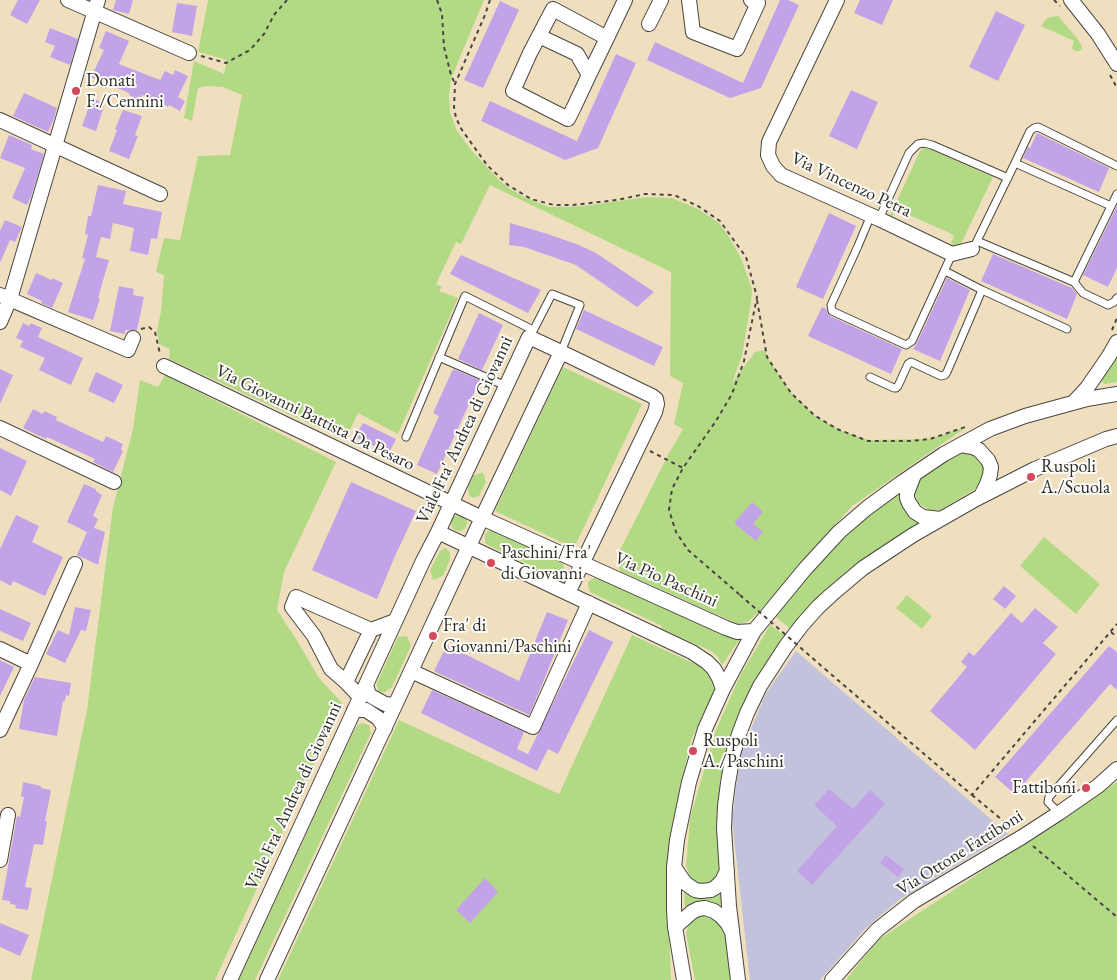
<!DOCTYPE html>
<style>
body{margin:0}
canvas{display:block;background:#f0dfbf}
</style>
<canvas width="1117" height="980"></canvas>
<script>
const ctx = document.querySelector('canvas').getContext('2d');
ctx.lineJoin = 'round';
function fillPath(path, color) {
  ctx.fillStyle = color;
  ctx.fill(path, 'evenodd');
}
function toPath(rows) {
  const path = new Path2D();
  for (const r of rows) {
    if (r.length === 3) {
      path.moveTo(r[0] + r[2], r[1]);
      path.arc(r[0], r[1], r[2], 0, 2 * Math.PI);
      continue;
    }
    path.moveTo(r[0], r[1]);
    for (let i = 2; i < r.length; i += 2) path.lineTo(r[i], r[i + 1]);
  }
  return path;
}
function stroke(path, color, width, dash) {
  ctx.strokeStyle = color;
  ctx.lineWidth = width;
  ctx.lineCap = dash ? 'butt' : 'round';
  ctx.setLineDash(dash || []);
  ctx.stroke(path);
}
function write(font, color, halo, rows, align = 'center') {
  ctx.font = font + ' "EB Garamond",serif';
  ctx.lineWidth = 4;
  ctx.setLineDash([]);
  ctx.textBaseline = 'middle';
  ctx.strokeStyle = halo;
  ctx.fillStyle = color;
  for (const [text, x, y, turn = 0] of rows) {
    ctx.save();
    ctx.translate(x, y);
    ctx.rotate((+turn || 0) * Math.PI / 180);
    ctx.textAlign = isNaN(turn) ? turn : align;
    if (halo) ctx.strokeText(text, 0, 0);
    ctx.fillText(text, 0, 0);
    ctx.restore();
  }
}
fillPath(toPath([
 [796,651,1008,834,899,900,867,927,820,980,750,980,732,820,740,756,766,693]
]), '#c2c2dc');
fillPath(toPath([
 [208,0,484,0,451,79,449,96,450,112,457,131,473,152,500,181,510,189,524,197,549,207,565,207,583,206,647,197,672,198,698,209,719,223,729,237,741,258,752,289,751,302,742,356,732,383,755,352,766,350,767,357,791,393,814,415,837,429,868,440,930,439,968,426,852,506,765,605,749,621,739,624,722,617,620,571,617,556,669,453,683,429,674,424,683,383,670,376,671,272,490,185,461,244,456,242,436,284,442,287,439,291,458,298,398,434,358,413,345,440,169,359,170,349,159,344,157,331,161,311,164,275,156,272,164,238,180,240,198,156,230,155,242,95,223,87,207,86,198,88,192,121,184,118,194,61,224,74,227,60,198,52],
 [1058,16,1077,38,1082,46,1082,49,1079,51,1075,51,1072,48,1074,41,1041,26,1046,19,1050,17],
 [925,147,993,177,959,248,951,244,954,235,896,209,892,217,890,216,920,151,922,149],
 [1115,357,1117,357,1117,382,1105,384,1103,383,1101,379],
 [563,367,642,404,574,548,495,511],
 [165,375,336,462,284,572,277,610,296,639,319,678,342,703,215,980,31,980,87,710,113,507,133,429,140,380,158,387],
 [965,450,986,461,980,486,940,510,929,510,918,503,915,496,916,487,919,478,924,473],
 [483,472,486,482,479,496,473,498,469,495,468,488,473,476],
 [904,487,923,520,868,557,823,591,790,629,774,615,844,536,881,504],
 [459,523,8],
 [492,530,560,560,563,563,564,567,563,570,561,574,557,576,553,576,488,545,485,543,485,534,488,531],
 [1044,537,1100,584,1076,614,1020,566],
 [445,548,450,552,450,560,443,576,433,580,430,570,440,551],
 [594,578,598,578,661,607,662,605,742,636,722,665,718,657,711,651,661,629,662,626,590,592,588,586,588,582],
 [907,595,932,616,922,629,896,608],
 [770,625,784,635,746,702,732,743,718,806,720,853,722,867,719,875,709,884,703,885,694,881,690,877,686,866,690,818,716,730,740,676],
 [632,635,706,669,716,688,691,740,674,815,667,859,667,903,670,951,671,980,278,980,399,720,559,794],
 [407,636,411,646,392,687,385,692,380,692,378,690,377,683,398,637],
 [362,723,369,725,371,733,255,980,239,980,355,729,358,725],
 [1117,782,1117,980,846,980,878,940],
 [724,885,725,907,711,902,702,901,691,905,685,910,684,887],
 [707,912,727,928,733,980,695,980,686,933,690,921,694,917]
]), '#b2da84');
fillPath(toPath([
 [18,0,40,0,27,24,10,15],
 [116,0,133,0,129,14,113,10],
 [780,0,788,0,799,5,761,88,730,98,647,60,655,42,743,83],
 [860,0,893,0,882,25,854,13],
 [500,1,519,10,483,88,464,80],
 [177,3,197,6,192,36,172,32],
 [996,11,1025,25,998,81,969,67],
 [50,28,78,39,70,65,50,57,55,46,45,42],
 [106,31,129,41,119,64,160,80,165,71,173,75,175,70,188,76,178,97,185,101,180,111,169,105,168,107,142,95,140,100,129,95,129,93,91,77,104,50,99,48],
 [616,54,636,63,598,148,565,160,481,121,490,101,577,141],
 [851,90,878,102,857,149,829,136],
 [24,93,57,108,53,121,48,132,13,116],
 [92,98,103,103,102,106,104,106,96,131,82,126],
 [123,110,142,116,135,135,138,136,129,159,109,151,117,130,115,129],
 [1037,133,1109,168,1099,192,1023,158,1028,147,1030,148],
 [9,135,32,145,31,149,44,154,31,197,27,205,12,198,25,168,0,158],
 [98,185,126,191,123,204,162,212,157,239,151,238,148,255,130,251,134,228,113,223,110,239,101,237,96,257,109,260,98,298,100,299,93,320,68,312,85,259,82,258,88,235,85,234,88,216,91,216],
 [1117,206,1117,268,1108,287,1083,275],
 [829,213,856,226,823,299,796,287],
 [5,220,22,227,15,242,10,240,0,263,0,231],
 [510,223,548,234,579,245,596,253,654,292,637,307,576,265,524,247,509,245],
 [993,254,1072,288,1077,294,1067,319,981,281],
 [461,255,541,290,528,313,450,274],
 [36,273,52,280,52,278,63,283,52,308,41,303,42,301,27,294],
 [947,278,970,290,940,361,913,349,917,343],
 [119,286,134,289,133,295,144,297,137,330,125,330,125,334,110,331],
 [822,307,826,309,828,314,830,316,902,349,891,374,808,336],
 [584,310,663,347,654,366,576,329],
 [479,313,503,325,482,370,458,359],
 [23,323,29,326,31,323,42,328,38,337,83,358,71,385,39,370,45,358,20,347,23,341,16,338],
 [0,369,13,375,0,404],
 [453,369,480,380,437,474,417,465,439,416,433,413],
 [96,372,123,385,114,403,88,391],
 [33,409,43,414,44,411,57,417,56,420,103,442,106,436,123,444,121,450,123,451,113,472,93,462,95,459,47,437,46,439,23,428],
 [363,423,396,439,389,453,355,437],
 [0,448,27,461,11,496,0,490],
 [351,482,416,511,398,550,398,549,377,599,312,570],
 [84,484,96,489,96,491,102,495,93,516,98,519,94,528,105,532,98,565,77,555,87,532,67,522],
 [752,502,763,512,753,524,763,532,756,541,734,523],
 [16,515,39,526,32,542,63,557,45,596,13,581,11,586,0,580,0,549],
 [1004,586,1016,596,1005,609,993,599],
 [75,607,91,610,86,631,81,630,65,663,46,654,58,630,69,635],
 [1035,608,1058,627,1043,643,1056,654,975,750,930,711,967,667,961,662,969,652,974,656,1011,613,1022,623],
 [0,609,31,623,23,641,0,631],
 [547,612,568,620,542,685,529,715,440,674,434,671,447,645,519,681],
 [589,630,613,642,558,754,548,749,537,771,421,713,432,690,524,732,517,749,528,754],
 [1109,646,1117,652,1117,690,1110,684,1015,794,995,777],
 [0,660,14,667,0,696],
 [35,677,71,683,69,696,66,695,65,701,63,701,57,736,19,729,24,700],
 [23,782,41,786,41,788,51,790,45,821,47,821,43,845,34,844,25,887,32,888,28,910,15,908,16,905,10,904,10,901,2,900,17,816,20,817,24,797,21,797],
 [829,789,853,809,870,790,885,804,812,885,797,871,837,826,814,805],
 [886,855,904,869,898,877,880,863],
 [485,878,498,892,470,923,456,910],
 [0,923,29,935,20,956,0,947]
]), '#c3a3e8');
const lane = toPath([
 [1015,163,1030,131,1034,128,1038,127,1117,166],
 [871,215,858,246,831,305,832,311,906,345,912,341,952,254],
 [879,219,909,153,918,144,924,143,932,145,1008,178],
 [977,241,1074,282,1117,194],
 [975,245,1015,163,1111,206],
 [1074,282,1083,293,1108,305,1114,302,1117,298],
 [982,290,1067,329],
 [532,333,552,294,580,305,561,352],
 [439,357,506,386],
 [870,377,894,388,896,388,898,386,908,364,911,362,941,376,945,375,947,372,982,290,945,271],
 [406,437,465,296,533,330],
 [1059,813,1048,802,1049,797,1117,720]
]);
const street = toPath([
 [68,0,189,53],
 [689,0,693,32,737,49,758,3,751,0],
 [837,0,769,142,768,155,773,166,781,175,879,219,952,254,972,249],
 [1071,0,1098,34,1117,64],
 [649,24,661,0],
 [539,36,577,54,589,75],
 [607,38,553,9,530,53,513,91,568,119,574,107,589,75,607,38,625,0],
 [0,120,160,194],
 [0,295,128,350,133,338],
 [0,322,10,299,98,0],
 [561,352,652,396,656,399,657,404,655,412,568,593],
 [164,366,482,518,726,628,737,632,754,631],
 [1074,402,1087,388,1109,356,1117,342],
 [0,428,114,482],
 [960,445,973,447,979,450,988,460,991,467,990,475,987,484,981,496],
 [914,475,907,493,907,498,909,503,915,512,923,517,941,519],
 [438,532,692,652,707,662,714,669,719,678,723,689],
 [0,649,31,664],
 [411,671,533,727,589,603],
 [346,682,371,630],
 [366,685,369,695,385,704,395,705],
 [360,697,346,682,331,669,314,636,292,607,296,597,371,630,395,621],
 [354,710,366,710,378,718,385,728],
 [0,730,31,664,75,564],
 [0,860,8,815],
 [674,867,685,883,695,890,701,891,711,890,716,887,722,881,727,871],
 [675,927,692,912,698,909,705,908,714,911,721,916,728,924,731,930],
 [230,980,423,561,438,532,529,337,561,352,482,518,411,671,267,980],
 [684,980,675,927,674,909,674,867,677,840,689,782,705,729,723,689,754,631,805,569,839,532,867,508,901,483,944,454,990,429,1025,416,1087,399,1117,394],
 [738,980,729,906,724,828,725,806,728,783,733,754,739,734,747,713,760,686,786,646,802,625,818,607,831,595,863,568,913,535,976,499,1035,469,1106,439,1117,436],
 [832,980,877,930,914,901,1022,837,1059,813,1098,786,1117,769]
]);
stroke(lane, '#494641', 9);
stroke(street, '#494641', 16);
stroke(toPath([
 [437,0,442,14,444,47,451,75,455,84],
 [490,0,485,15,455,84,454,107,456,118,462,130,487,165,508,185,531,199,554,205,573,205,617,200,645,194,674,195,698,206,720,221,746,257,757,297,744,361,732,394,716,421,683,468,672,489,669,510,676,532,688,550,740,595],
 [1054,0,1060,6],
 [201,56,226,63,250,50,264,34,274,15,287,0],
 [1110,75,1117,88],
 [757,300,767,357,791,393,814,415,837,429,868,441,911,441,930,439,968,426],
 [141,329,149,327,155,332,160,354],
 [1112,330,1117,318],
 [650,451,683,468],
 [1111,632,1117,637],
 [825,669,972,795,1117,624],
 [972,795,1012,828],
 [1033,846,1117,917]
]), '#494641', 2, [4, 4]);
stroke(lane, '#fff', 7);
stroke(street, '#fff', 14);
stroke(toPath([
 [740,595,825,669]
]), '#494641', 2, [4, 4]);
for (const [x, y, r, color] of [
 [76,91,5,"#d1495b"],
 [1031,477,5,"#d1495b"],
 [491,563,5,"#d1495b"],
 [433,636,5,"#d1495b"],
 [693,751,5,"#d1495b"],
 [1086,788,5,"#d1495b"]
]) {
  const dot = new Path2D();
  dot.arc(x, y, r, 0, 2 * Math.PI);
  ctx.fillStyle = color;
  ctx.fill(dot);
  stroke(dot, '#fdfcf7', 2);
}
write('18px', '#2b2b2b', '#fdfcf7', [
 ["Donati",86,81],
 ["F./Cennini",86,102],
 ["Ruspoli",1041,467],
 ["A./Scuola",1041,488],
 ["Paschini/Fra'",501,553],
 ["di Giovanni",501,574],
 ["Fra' di",443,626],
 ["Giovanni/Paschini",443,647],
 ["Ruspoli",703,741],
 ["A./Paschini",703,762],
 ["Fattiboni",1076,788,"right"]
], 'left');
write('18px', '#2b2b2b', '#fdfcf7', [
 ["Via Vincenzo Petra",851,185,25],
 ["Via Giovanni Battista Da Pesaro",315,418,26],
 ["Viale Fra' Andrea di Giovanni",465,430,-65],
 ["Via Pio Paschini",666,580,24],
 ["Viale Fra' Andrea di Giovanni",294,796,-65],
 ["Via Ottone Fattiboni",960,853,-32]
]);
</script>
